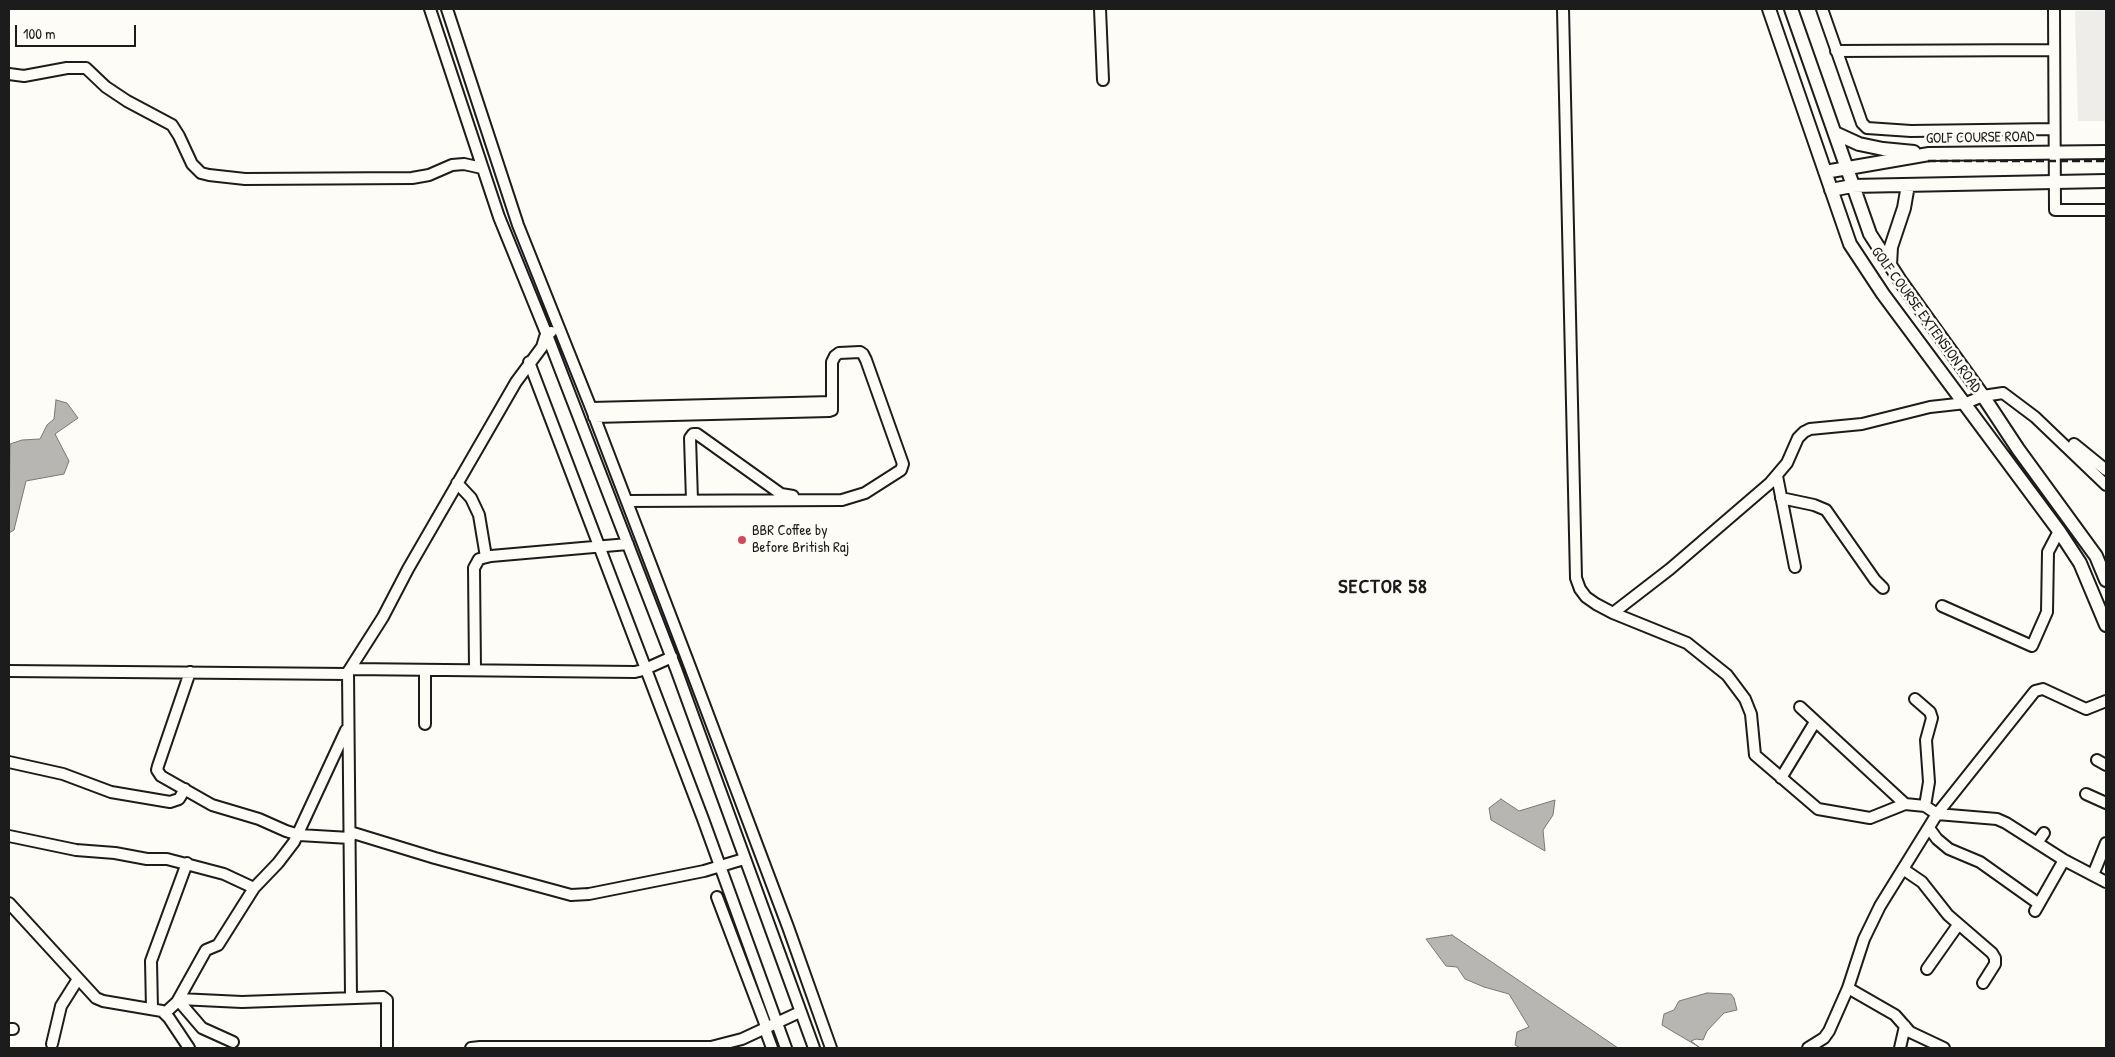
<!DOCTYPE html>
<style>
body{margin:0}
#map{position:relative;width:2115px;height:1057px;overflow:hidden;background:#fdfcf7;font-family:"Patrick Hand",sans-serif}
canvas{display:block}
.frame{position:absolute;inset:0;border:10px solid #1c1c1c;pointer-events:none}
.scale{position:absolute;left:15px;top:25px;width:121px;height:22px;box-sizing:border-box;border:2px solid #1c1c1c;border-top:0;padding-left:6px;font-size:15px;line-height:18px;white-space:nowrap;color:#1c1c1c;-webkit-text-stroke:4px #fdfcf7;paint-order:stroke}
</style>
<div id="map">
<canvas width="2115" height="1057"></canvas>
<div class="frame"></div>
<div class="scale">100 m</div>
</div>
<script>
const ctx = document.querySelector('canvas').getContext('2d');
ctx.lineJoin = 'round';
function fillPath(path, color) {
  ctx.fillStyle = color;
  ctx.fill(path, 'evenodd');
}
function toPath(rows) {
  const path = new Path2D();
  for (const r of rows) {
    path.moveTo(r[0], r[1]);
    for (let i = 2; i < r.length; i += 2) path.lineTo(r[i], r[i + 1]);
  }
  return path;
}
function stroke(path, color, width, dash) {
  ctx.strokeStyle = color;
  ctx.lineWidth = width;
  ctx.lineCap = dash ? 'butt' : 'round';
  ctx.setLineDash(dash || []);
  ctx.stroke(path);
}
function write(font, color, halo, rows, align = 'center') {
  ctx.font = font + ' "Patrick Hand",sans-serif';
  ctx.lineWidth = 5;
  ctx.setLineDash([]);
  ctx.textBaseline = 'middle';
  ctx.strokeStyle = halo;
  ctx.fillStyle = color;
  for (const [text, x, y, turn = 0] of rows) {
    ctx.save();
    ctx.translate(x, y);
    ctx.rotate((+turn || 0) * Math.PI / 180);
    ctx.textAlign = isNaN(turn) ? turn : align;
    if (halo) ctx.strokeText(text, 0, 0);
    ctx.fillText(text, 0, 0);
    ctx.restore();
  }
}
fillPath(toPath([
 [2106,10,2106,121,2078,121,2075,11]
]), '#eeede9');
const water = toPath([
 [56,400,67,403,78,418,55,434,69,461,64,474,26,481,14,530,9,533,10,444,22,440,40,439,47,425,54,419,56,400],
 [1501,799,1519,811,1555,800,1553,815,1543,830,1545,851,1491,820,1489,808,1501,799],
 [1452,935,1618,1048,1520,1048,1515,1045,1517,1032,1529,1027,1509,994,1484,987,1465,979,1457,967,1446,966,1426,939,1452,935],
 [1707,993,1731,994,1734,998,1737,1010,1724,1013,1707,1031,1703,1040,1696,1039,1691,1041,1699,1047,1662,1025,1664,1014,1674,1010,1679,1001,1707,993]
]);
fillPath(water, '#b7b6b2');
stroke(water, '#797876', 1);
const minor = toPath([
 [430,9,499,217,547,335,676,669,814,1048],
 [447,9,518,225,591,408,689,664,788,927,831,1048],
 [1100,9,1103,80],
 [1563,9,1576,578,1580,589,1586,597,1596,604,1613,613,1687,643,1727,675,1745,699,1751,714,1755,755,1818,809,1870,818,1905,804,1925,806,1937,814,1997,819,2006,823,2064,860,2106,882],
 [1822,9,1862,123,1867,128,1911,131,2054,129],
 [2054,9,2055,210,2106,210],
 [1836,51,2054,50],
 [9,74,24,76,67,68,86,68,106,87,127,101,172,125,179,136,192,164,201,173,209,175,245,179,412,178,429,175,452,165,464,164,482,168],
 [529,362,703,819,786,1048],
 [591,408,832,402],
 [594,417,829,411,832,410,832,362,835,356,839,353,860,352,863,354,866,360,903,464,901,470,865,493,842,500,627,501],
 [2074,444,2106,470],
 [1777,476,1795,567],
 [457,483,471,498,479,515,486,557],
 [1781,498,1814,505,1826,510,1875,580,1883,588],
 [692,500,690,438,693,434,697,434,781,494,793,496],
 [1942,606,2032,646,2047,612,2048,552,2059,531],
 [1613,613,1670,569,1770,483,1787,463,1798,438,1804,432,1810,429,1862,424,1930,407,1966,403,1983,396,2003,393,2035,417,2106,485],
 [350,669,635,672,643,670,672,657],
 [475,669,474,568,479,559,491,556,628,544],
 [425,670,425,724],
 [9,671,348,674],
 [190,672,158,766,157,770,161,776,212,805,259,819,286,831,299,835,350,838],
 [1915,699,1930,712,1932,718,1926,740,1929,782,1925,806],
 [1800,707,1905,804],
 [2097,760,2106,765],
 [9,762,63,774,111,792,170,802,179,799,185,789],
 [1781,778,1815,722],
 [2086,794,2106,803],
 [1929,828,1937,839,1949,849,1980,862,2039,904],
 [350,832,435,858,571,895,589,894,704,871,744,859],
 [9,836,76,850,115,853,147,859,167,859,224,874,254,888],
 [2037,843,2044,833],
 [1903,869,1922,882,1948,915,1992,953,1995,958,1995,964,1983,983],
 [2093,875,2106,843],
 [717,897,767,1029],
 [9,903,96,998,103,1001,162,1011,169,1018,189,1048],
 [2035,911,2064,860],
 [1927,969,1958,925],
 [1848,988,1895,1015,1910,1032,1944,1048],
 [351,996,348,672,383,617,408,569,516,382,542,347,545,337,551,332],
 [179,999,242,1002,383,997,387,1000,387,1048],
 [178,1000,202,1028,233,1042],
 [152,1009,151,961,187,863],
 [165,1013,177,1002,206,950,218,945,254,888,278,863,294,842,346,730],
 [9,1029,13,1029],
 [765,1029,772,1048],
 [52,1044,61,1006,78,979],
 [471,1048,480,1047,711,1047,742,1039,800,1012],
 [1808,1048,1824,1038,1829,1031,1848,988,1864,939,1880,906,1937,814,2035,691,2043,689,2086,709,2106,701],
 [1900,1048,1905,1026]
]);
const major = toPath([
 [1769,9,1850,244,1883,294,2059,531,2080,563,2106,625],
 [1791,9,1870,234,1901,282,1983,396,2018,449,2096,556,2106,580],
 [1835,133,1859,144,1883,149,1914,152],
 [1825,172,1929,154,2106,152],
 [1831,190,1852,186,2106,181],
 [1890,265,1891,247,1904,208,1908,185]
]);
stroke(minor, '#1c1c1c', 14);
stroke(major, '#1c1c1c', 16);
stroke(minor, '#fdfcf7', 10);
stroke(major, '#fdfcf7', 12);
stroke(toPath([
 [1928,161,2106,161]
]), '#1c1c1c', 2.5, [8, 4]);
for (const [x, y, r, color] of [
 [742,540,5,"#d1495b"]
]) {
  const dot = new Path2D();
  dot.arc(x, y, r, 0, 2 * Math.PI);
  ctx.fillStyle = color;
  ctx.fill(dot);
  stroke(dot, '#fdfcf7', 2);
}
write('15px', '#1c1c1c', '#fdfcf7', [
 ["GOLF COURSE ROAD",1980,138,-1],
 ["GOLF COURSE EXTENSION ROAD",1926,320,54]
]);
write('15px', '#1c1c1c', '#fdfcf7', [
 ["BBR Coffee by",752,531],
 ["Before British Raj",752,548]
], 'left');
ctx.letterSpacing = '1px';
write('bold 20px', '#1c1c1c', '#fdfcf7', [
 ["SECTOR 58",1383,588]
]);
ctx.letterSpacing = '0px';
</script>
